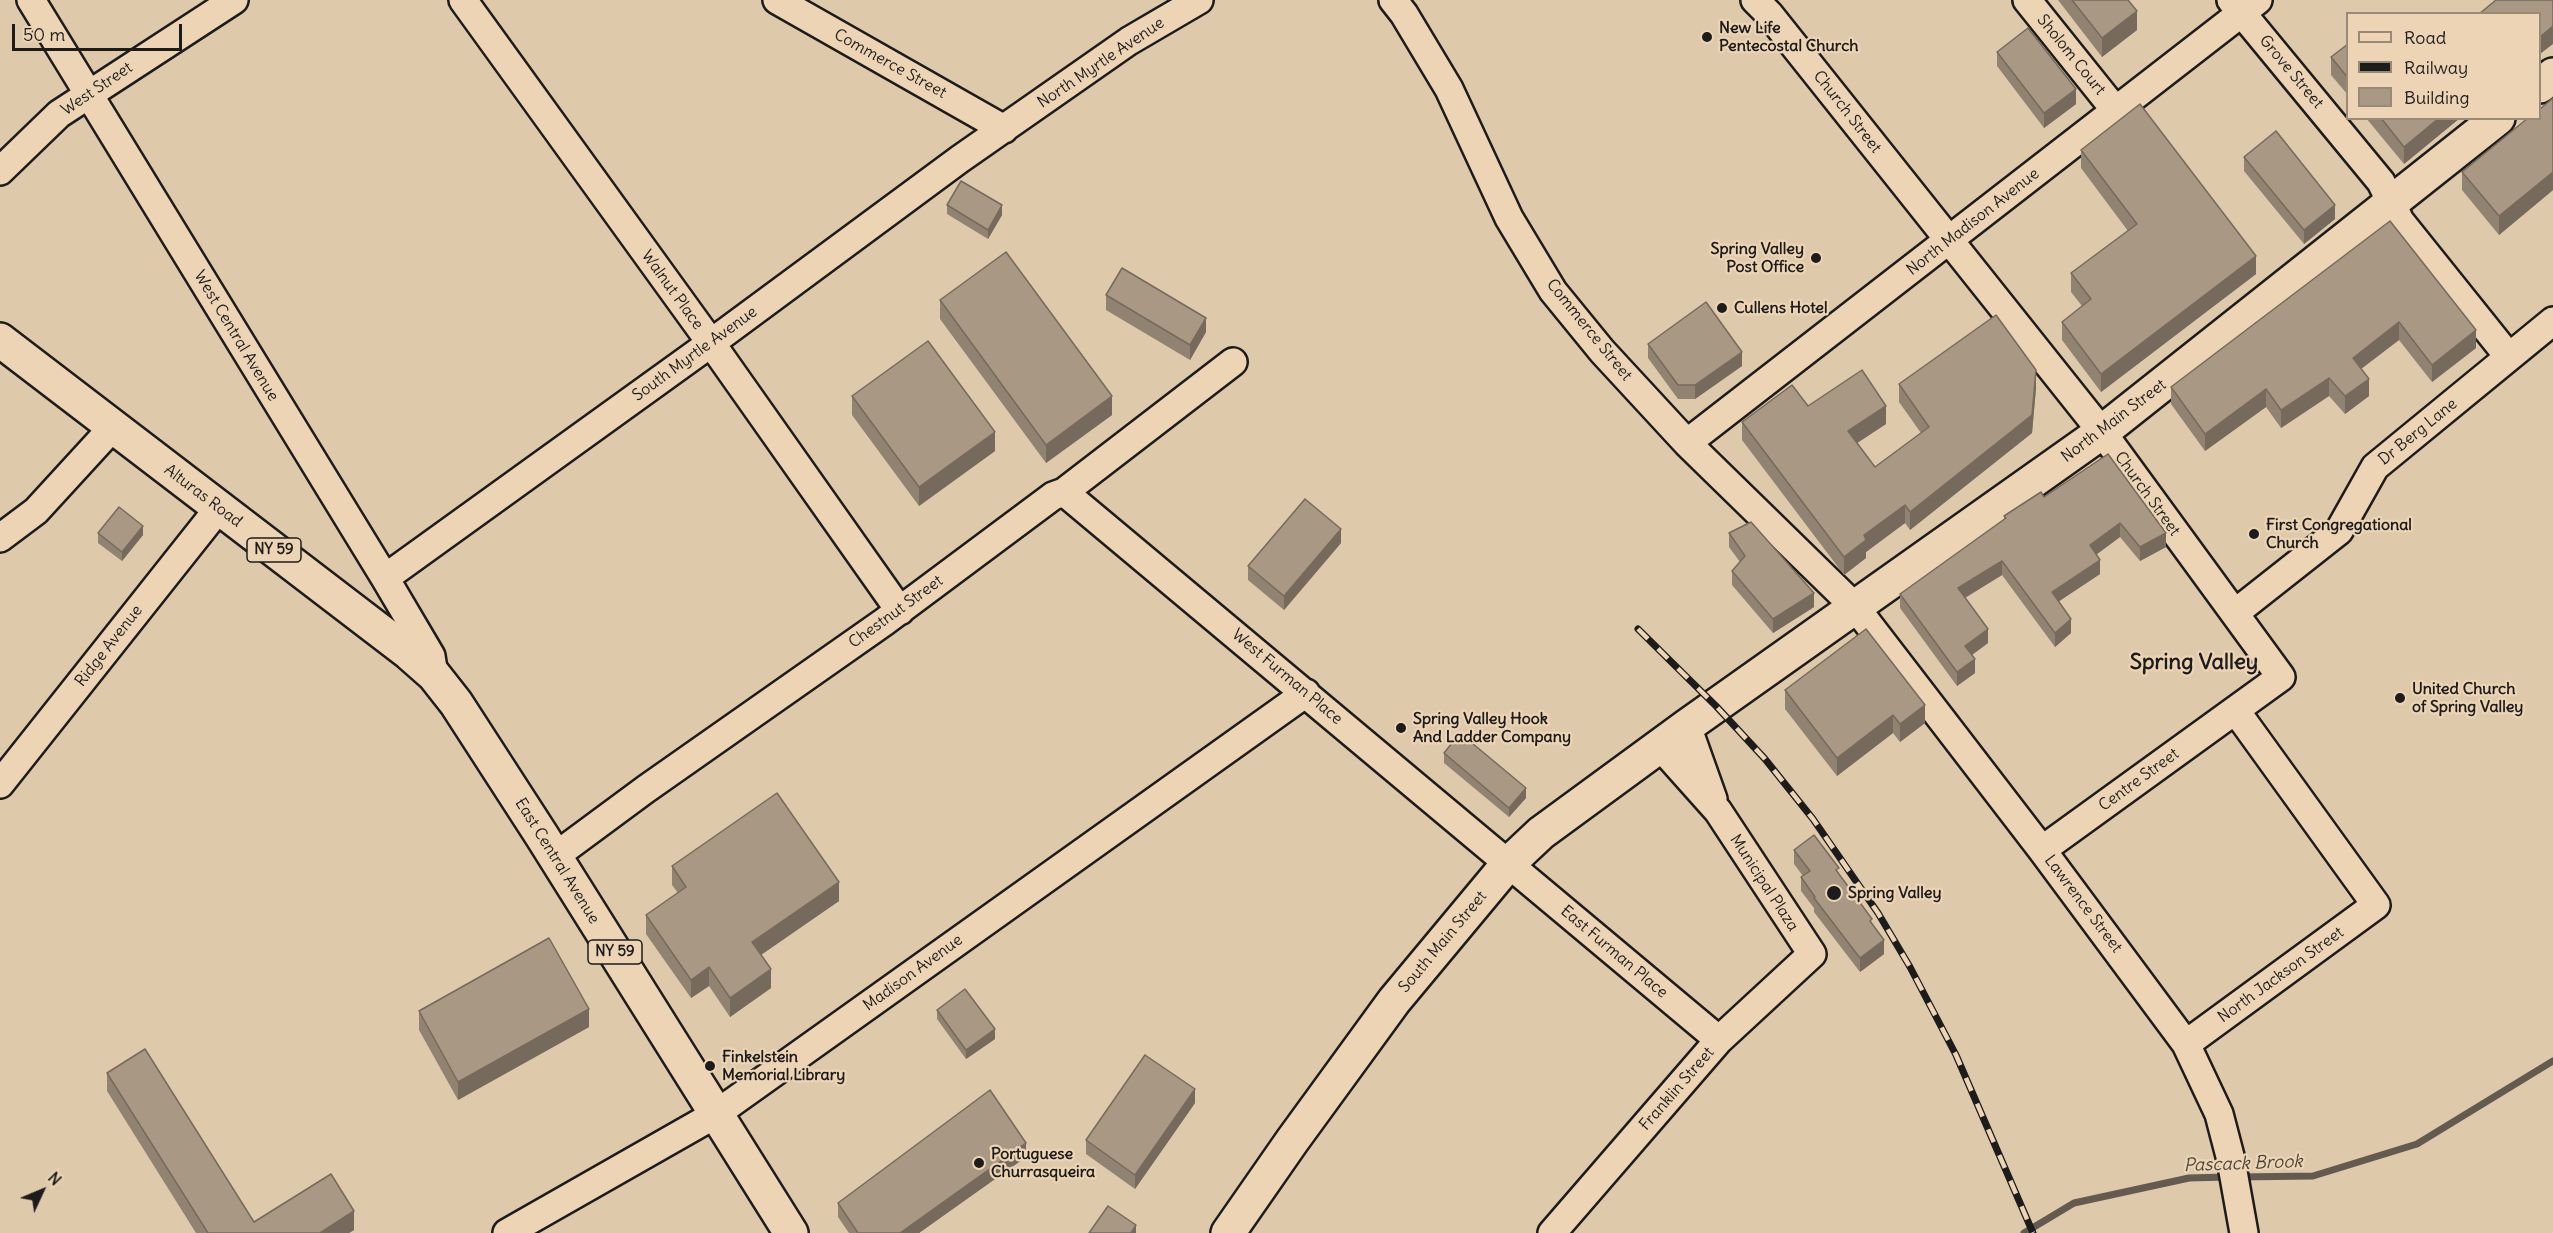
<!DOCTYPE html>
<style>
body{margin:0}
#map{position:relative;width:2553px;height:1233px;overflow:hidden;background:#dfc9ab;font-family:Delius,sans-serif}
canvas{display:block}
.legend{position:absolute;left:2346px;top:12px;width:195px;height:108px;box-sizing:border-box;background:#ecd4b4;border:2px solid #998a77;margin:0;padding:8px 10px;list-style:none;font-size:18px;color:#1c1c1c}
.legend li{display:flex;align-items:center;gap:12px;height:30px}
.legend b{width:30px;border:2px solid #998a77}
.north{position:absolute;left:12px;top:1161px;width:60px;height:60px;-webkit-text-stroke:4px #ecd4b4;paint-order:stroke;rotate:46deg;font-size:16px;font-weight:700;line-height:24px;text-align:center;color:#1c1c1c}
.north::after{content:'';display:block;margin:auto;width:21px;height:27px;background:#1c1c1c;clip-path:polygon(50% 0,100% 100%,50% 72%,0 100%)}
.scale{position:absolute;left:12px;top:24px;width:170px;height:27px;box-sizing:border-box;border:3px solid #1c1c1c;border-top:0;padding-left:8px;font-size:18px;line-height:21px;white-space:nowrap;color:#1c1c1c;-webkit-text-stroke:4px #ecd4b4;paint-order:stroke}
</style>
<div id="map">
<canvas width="2553" height="1233"></canvas>
<ul class="legend">
<li><b style="height:8px;background:#ecd4b4"></b>Road</li>
<li><b style="height:8px;background:#1c1c1c"></b>Railway</li>
<li><b style="height:16px;background:#a99883"></b>Building</li>
</ul>
<div class="north">N</div>
<div class="scale">50 m</div>
</div>
<script>
const ctx = document.querySelector('canvas').getContext('2d');
ctx.lineJoin = 'round';
function toPath(rows) {
  const path = new Path2D();
  for (const r of rows) {
    path.moveTo(r[0], r[1]);
    for (let i = 2; i < r.length; i += 2) path.lineTo(r[i], r[i + 1]);
  }
  return path;
}
function stroke(path, color, width, dash) {
  ctx.strokeStyle = color;
  ctx.lineWidth = width;
  ctx.lineCap = dash ? 'butt' : 'round';
  ctx.setLineDash(dash || []);
  ctx.stroke(path);
}
function fillPath(path, color) {
  ctx.fillStyle = color;
  ctx.fill(path, 'evenodd');
}
function write(font, color, halo, rows, align = 'center') {
  ctx.font = font + ' Delius,sans-serif';
  ctx.lineWidth = 4.5;
  ctx.setLineDash([]);
  ctx.textBaseline = 'middle';
  ctx.strokeStyle = halo;
  ctx.fillStyle = color;
  for (const [text, x, y, turn = 0] of rows) {
    ctx.save();
    ctx.translate(x, y);
    ctx.rotate((+turn || 0) * Math.PI / 180);
    ctx.textAlign = isNaN(turn) ? turn : align;
    if (halo) ctx.strokeText(text, 0, 0);
    ctx.fillText(text, 0, 0);
    ctx.restore();
  }
}
stroke(toPath([
 [2239,1177,2313,1176,2417,1144,2553,1061],
 [2024,1233,2074,1203,2189,1178,2228,1177]
]), '#635a50', 7);
const minor = toPath([
 [31,0,385,578,431,656,434,675],
 [463,0,711,343,900,611],
 [777,0,1004,129],
 [1393,0,1404,14,1449,89,1509,218,1553,291,1602,351,1687,443,1856,608,2042,850,2186,1044,2219,1114,2231,1160,2244,1233],
 [1755,0,1769,14,2102,432,2281,677,2042,850],
 [2027,0,2116,111],
 [2231,0,2381,182,2400,221,2509,357],
 [0,171,59,114,234,0],
 [1687,443,2258,0],
 [1064,492,1719,1040],
 [0,538,36,511,113,427],
 [385,578,711,343,960,159,1129,41,1199,0],
 [2235,613,2339,531,2375,467,2553,321],
 [1687,726,1713,799],
 [0,784,219,508],
 [554,857,646,789,884,622,1053,496,1064,492,1233,362],
 [2186,1044,2376,905,2236,711],
 [507,1233,716,1114,1306,693],
 [1552,1233,1719,1040,1812,954,1718,811,1660,746]
]);
const secondary = toPath([
 [2540,86,2553,75],
 [1228,1233,1292,1141,1394,1001,1508,864,1541,833,1687,726,2102,432,2498,118]
]);
const primary = toPath([
 [0,340,409,653,434,675,456,703,542,836,791,1233]
]);
stroke(minor, '#1c1c1c', 32);
stroke(secondary, '#1c1c1c', 38);
stroke(primary, '#1c1c1c', 38);
stroke(minor, '#ecd4b4', 27);
stroke(secondary, '#ecd4b4', 33);
stroke(primary, '#ecd4b4', 33);
const rail = toPath([
 [1638,629,1716,706,1765,759,1813,819,1878,913,1910,967,1956,1055,2033,1233]
]);
stroke(rail, '#1c1c1c', 7);
stroke(rail, '#ecd4b4', 4.5, [14]);
fillPath(toPath([
 [2058,0,2128,0,2137,30,2102,57],
 [2348,44,2348,95,2331,75,2331,57],
 [1997,52,2076,104,2044,128,1997,66],
 [2553,98,2553,190,2499,235,2462,190,2462,172],
 [2366,118,2460,118,2404,164],
 [2081,150,2256,274,2101,392,2062,340,2062,322,2082,306,2071,292,2071,273,2128,231,2081,168],
 [2244,157,2335,219,2304,244,2244,171],
 [947,205,1002,215,988,239,947,214],
 [2390,221,2476,348,2432,382,2399,340,2361,369,2369,396,2345,414,2329,396,2281,428,2266,407,2205,451,2171,404,2171,387],
 [1106,295,1206,332,1190,360,1106,310],
 [940,300,1112,415,1046,463,940,319],
 [1648,344,1742,366,1695,399,1678,399,1648,358],
 [1899,384,2036,388,2032,433,1910,530,1905,523,1866,552,1866,558,1844,575,1742,440,1742,422,1808,406,1886,424,1857,443,1875,467,1921,433,1899,402],
 [852,396,995,451,919,506,852,415],
 [2108,454,2166,547,2140,561,2120,537,2096,555,2100,574,2059,601,2071,633,2055,647,2002,575,1965,598,1988,643,1972,655,1975,673,1957,686,1900,608,1900,594,2004,519,2004,516,2044,497],
 [98,533,143,535,122,561,98,543],
 [1729,533,1814,607,1773,633,1732,585,1732,571,1740,562,1729,547],
 [1341,543,1284,610,1248,580,1248,566],
 [1866,629,1925,723,1900,742,1893,733,1837,776,1785,709,1785,690],
 [1444,753,1526,798,1509,817,1444,763],
 [1794,850,1839,874,1872,924,1884,954,1860,972,1814,912,1814,908,1801,891,1801,877,1803,876,1794,864],
 [672,866,839,901,761,955,771,988,730,1017,709,986,691,998,646,934,646,915,678,893,672,885],
 [937,1010,995,1039,966,1059,937,1019],
 [419,1011,589,1027,458,1100,419,1030],
 [107,1073,254,1222,354,1230,349,1233,196,1233,107,1091],
 [1195,1103,1135,1189,1086,1154,1086,1140],
 [1026,1157,919,1233,849,1233,838,1217,838,1203]
]), '#918371');
fillPath(toPath([
 [2137,11,2137,30,2102,57,2102,38],
 [2553,26,2553,44,2540,54,2540,37],
 [2076,89,2076,104,2044,128,2044,113],
 [2439,118,2460,118,2404,164,2404,147],
 [2553,172,2553,190,2499,235,2499,216],
 [1002,205,1002,215,988,239,988,230],
 [2335,205,2335,219,2304,244,2304,230],
 [2256,256,2256,274,2101,392,2101,374],
 [1206,318,1206,332,1190,360,1190,345],
 [2399,322,2399,340,2353,375,2353,358],
 [2476,330,2476,348,2432,382,2432,365],
 [1742,352,1742,366,1695,399,1695,385],
 [2036,370,2036,388,2032,433,1910,530,1910,512],
 [2329,378,2329,396,2281,428,2281,410],
 [2369,379,2369,396,2345,414,2345,396],
 [2266,389,2266,407,2205,451,2205,434],
 [1112,396,1112,415,1046,463,1046,445],
 [1886,406,1886,424,1848,449,1848,431],
 [995,432,995,451,919,506,919,487],
 [1905,505,1905,523,1866,552,1866,558,1844,575,1844,557,1864,535],
 [2120,523,2120,537,2090,559,2090,545],
 [143,526,143,535,122,561,122,552],
 [1341,529,1341,543,1284,610,1284,596],
 [2166,533,2166,547,2140,561,2140,547],
 [2100,560,2100,574,2052,606,2052,592],
 [2002,561,2002,575,1958,602,1958,588],
 [1814,593,1814,607,1773,633,1773,619],
 [2071,619,2071,633,2055,647,2055,633],
 [1988,629,1988,643,1965,660,1965,646],
 [1975,659,1975,673,1957,686,1957,672],
 [1925,705,1925,723,1900,742,1900,724],
 [1893,715,1893,733,1837,776,1837,758],
 [1526,788,1526,798,1509,817,1509,808],
 [839,882,839,901,752,961,752,942],
 [1884,940,1884,954,1860,972,1860,958],
 [709,967,709,986,691,998,691,980],
 [771,969,771,988,730,1017,730,998],
 [589,1009,589,1027,458,1100,458,1082],
 [995,1029,995,1039,966,1059,966,1050],
 [1195,1089,1195,1103,1135,1189,1135,1175],
 [1026,1143,1026,1157,919,1233,900,1233],
 [354,1211,354,1230,349,1233,320,1233],
 [1136,1225,1136,1233,1131,1233]
]), '#766a5c');
const building = toPath([
 [2072,0,2128,0,2137,11,2102,38,2072,0],
 [2496,0,2553,0,2553,26,2540,37,2540,14,2479,14,2496,0],
 [2028,28,2076,89,2044,113,1997,52,2028,28],
 [2348,44,2348,78,2331,57,2348,44],
 [2553,98,2553,172,2499,216,2462,172,2528,118,2540,118,2540,109,2553,98],
 [2140,104,2256,256,2101,374,2062,322,2091,299,2071,273,2137,224,2081,150,2140,104],
 [2381,118,2439,118,2404,147,2381,118],
 [2276,131,2335,205,2304,230,2244,157,2276,131],
 [961,181,1002,205,988,230,947,205,961,181],
 [2390,221,2476,330,2432,365,2399,322,2353,358,2369,379,2345,396,2329,378,2281,410,2266,389,2205,434,2171,387,2390,221],
 [1006,252,1112,396,1046,445,940,300,1006,252],
 [1122,268,1206,318,1190,345,1106,295,1122,268],
 [1706,302,1742,352,1695,385,1678,385,1648,344,1706,302],
 [1996,315,2036,370,2032,415,1910,512,1905,505,1864,535,1866,540,1844,557,1742,422,1792,385,1808,406,1862,370,1886,406,1848,431,1875,467,1929,427,1899,384,1996,315],
 [928,341,995,432,919,487,852,396,928,341],
 [2108,454,2166,533,2140,547,2120,523,2090,545,2100,560,2052,592,2071,619,2055,633,2002,561,1958,588,1988,629,1965,646,1975,659,1957,672,1900,594,2006,518,2004,516,2041,492,2044,497,2108,454],
 [1305,499,1341,529,1284,596,1248,566,1305,499],
 [119,507,143,526,122,552,98,533,119,507],
 [1751,522,1814,593,1773,619,1732,571,1745,556,1729,533,1751,522],
 [1866,629,1925,705,1900,724,1893,715,1837,758,1785,690,1866,629],
 [1460,733,1526,788,1509,808,1444,753,1460,733],
 [777,793,839,882,752,942,771,969,730,998,709,967,691,980,646,915,686,887,672,866,777,793],
 [1814,835,1839,868,1836,870,1872,919,1870,921,1884,940,1860,958,1814,898,1815,897,1801,877,1810,871,1794,850,1814,835],
 [549,938,589,1009,458,1082,419,1011,549,938],
 [965,989,995,1029,966,1050,937,1010,965,989],
 [145,1049,254,1222,331,1174,354,1211,320,1233,208,1233,107,1073,145,1049],
 [1145,1055,1195,1089,1135,1175,1086,1140,1145,1055],
 [990,1090,1026,1143,900,1233,858,1233,838,1203,990,1090],
 [1108,1206,1136,1225,1131,1233,1089,1233,1108,1206]
]);
fillPath(building, '#a99883');
stroke(building, '#766a5c', 1.5);
for (const [x, y, r, color] of [
 [1707,37,6,"#1c1c1c"],
 [1816,258,6,"#1c1c1c"],
 [1722,308,6,"#1c1c1c"],
 [2254,534,6,"#1c1c1c"],
 [2400,698,6,"#1c1c1c"],
 [1401,728,6,"#1c1c1c"],
 [1834,893,8,"#1c1c1c"],
 [710,1066,6,"#1c1c1c"],
 [979,1163,6,"#1c1c1c"]
]) {
  const dot = new Path2D();
  dot.arc(x, y, r, 0, 2 * Math.PI);
  ctx.fillStyle = color;
  ctx.fill(dot);
  stroke(dot, '#ecd4b4', 2);
}
for (const [x, y, w] of [
 [274,550,54],
 [615,952,54]
]) {
  const box = new Path2D();
  box.roundRect(x - w / 2, y - 12, w, 24, 4.5);
  ctx.fillStyle = '#ecd4b4';
  ctx.fill(box);
  stroke(box, '#1c1c1c', 1.5);
}
write('bold 15px', '#1c1c1c', null, [
 ["NY 59",274,550],
 ["NY 59",615,952]
]);
write('bold 16px', '#1c1c1c', '#ecd4b4', [
 ["New Life",1719,28],
 ["Pentecostal Church",1719,46],
 ["Spring Valley",1804,249,"right"],
 ["Post Office",1804,267,"right"],
 ["Cullens Hotel",1734,308],
 ["First Congregational",2266,525],
 ["Church",2266,543],
 ["United Church",2412,689],
 ["of Spring Valley",2412,707],
 ["Spring Valley Hook",1413,719],
 ["And Ladder Company",1413,737],
 ["Spring Valley",1848,893],
 ["Finkelstein",722,1057],
 ["Memorial Library",722,1075],
 ["Portuguese",991,1154],
 ["Churrasqueira",991,1172]
], 'left');
write('16px', '#1c1c1c', '#ecd4b4', [
 ["Sholom Court",2071,55,51],
 ["North Myrtle Avenue",1101,63,-34],
 ["Commerce Street",890,64,29],
 ["Grove Street",2291,72,50],
 ["West Street",97,89,-34],
 ["Church Street",1847,112,52],
 ["North Madison Avenue",1973,222,-38],
 ["Walnut Place",672,290,54],
 ["Commerce Street",1589,330,51],
 ["West Central Avenue",236,336,59],
 ["South Myrtle Avenue",695,354,-36],
 ["North Main Street",2114,421,-37],
 ["Dr Berg Lane",2418,432,-39],
 ["Church Street",2147,494,54],
 ["Alturas Road",203,496,37],
 ["Chestnut Street",896,612,-36],
 ["Ridge Avenue",109,646,-52],
 ["West Furman Place",1287,677,40],
 ["Centre Street",2139,780,-36],
 ["East Central Avenue",557,861,58],
 ["Municipal Plaza",1764,883,57],
 ["Lawrence Street",2083,904,53],
 ["South Main Street",1443,942,-50],
 ["East Furman Place",1614,952,40],
 ["Madison Avenue",913,973,-36],
 ["North Jackson Street",2281,975,-36],
 ["Franklin Street",1677,1089,-49]
]);
write('italic 18px', '#4b463e', '#ecd4b4', [
 ["Pascack Brook",2243,1164,-2]
]);
write('bold 22px', '#1c1c1c', '#ecd4b4', [
 ["Spring Valley",2194,663]
]);
</script>
